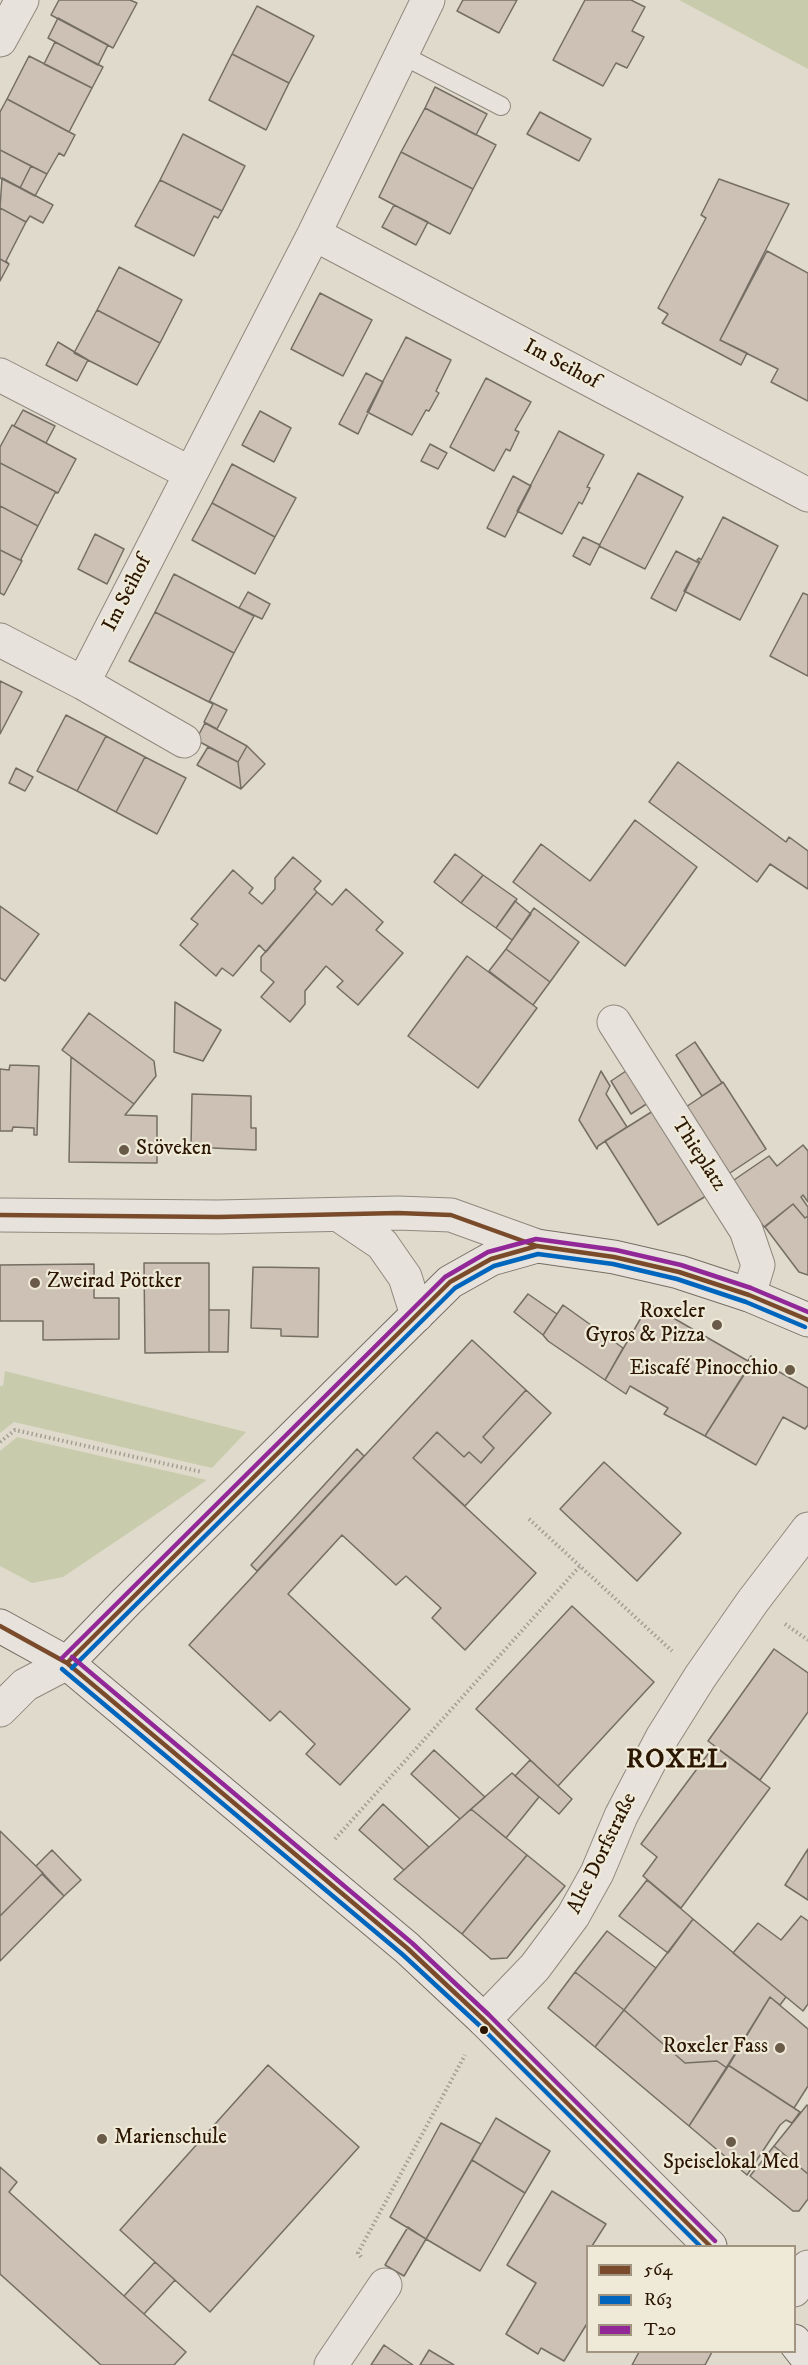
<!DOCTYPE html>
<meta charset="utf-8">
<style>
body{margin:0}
#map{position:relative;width:808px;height:2365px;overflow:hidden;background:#dfdacb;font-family:"IM FELL DW Pica",serif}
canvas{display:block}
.legend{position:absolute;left:586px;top:2245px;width:210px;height:108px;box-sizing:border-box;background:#efe9d8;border:2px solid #a19582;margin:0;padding:8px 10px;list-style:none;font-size:18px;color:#2b1602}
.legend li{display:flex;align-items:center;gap:12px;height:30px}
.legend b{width:30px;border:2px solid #a19582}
</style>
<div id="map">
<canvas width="808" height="2365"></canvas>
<ul class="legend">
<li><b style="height:8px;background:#7a4b2a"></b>564</li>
<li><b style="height:8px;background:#0065bd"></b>R63</li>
<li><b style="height:8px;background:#922898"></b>T20</li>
</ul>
</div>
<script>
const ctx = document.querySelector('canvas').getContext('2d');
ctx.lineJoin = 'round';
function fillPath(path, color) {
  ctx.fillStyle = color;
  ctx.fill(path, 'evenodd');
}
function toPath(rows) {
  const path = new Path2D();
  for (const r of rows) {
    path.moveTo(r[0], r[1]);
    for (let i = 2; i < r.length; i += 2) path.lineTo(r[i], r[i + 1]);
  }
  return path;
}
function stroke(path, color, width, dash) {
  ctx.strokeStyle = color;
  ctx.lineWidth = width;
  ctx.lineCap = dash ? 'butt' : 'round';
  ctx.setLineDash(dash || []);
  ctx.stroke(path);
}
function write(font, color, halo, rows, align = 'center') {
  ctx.font = font + ' "IM FELL DW Pica",serif';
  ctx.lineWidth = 4.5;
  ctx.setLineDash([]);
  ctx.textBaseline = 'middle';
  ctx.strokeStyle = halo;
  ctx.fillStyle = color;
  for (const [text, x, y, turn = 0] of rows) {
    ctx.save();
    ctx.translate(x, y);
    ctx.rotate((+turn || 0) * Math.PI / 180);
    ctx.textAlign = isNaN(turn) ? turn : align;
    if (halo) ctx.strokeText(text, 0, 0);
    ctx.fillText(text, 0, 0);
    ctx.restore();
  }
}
fillPath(toPath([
 [679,0,808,0,808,69],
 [5,1371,246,1432,212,1468,14,1422,0,1433,0,1386,3,1386],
 [17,1437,207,1480,63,1577,32,1583,0,1566,0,1451]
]), '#c9ccac');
const building = toPath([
 [59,0,130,0,137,3,113,48,51,15,59,0],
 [463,0,517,0,499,33,457,11,463,0],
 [585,0,631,0,645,7,632,31,644,37,627,68,616,63,603,86,553,60,585,0],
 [257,6,314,36,289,83,232,54,257,6],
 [58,18,108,45,98,65,48,38,58,18],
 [55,42,103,67,92,88,44,64,55,42],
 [232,54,289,83,266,130,209,100,232,54],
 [29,56,92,88,69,132,7,99,29,56],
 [435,87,487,114,476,135,425,108,435,87],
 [7,99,75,135,64,156,59,153,47,174,0,150,0,112,7,99],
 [425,108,496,145,473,189,401,152,425,108],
 [540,112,591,139,579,161,527,134,540,112],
 [183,134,245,166,222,211,160,180,183,134],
 [0,150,31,166,20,188,0,178,0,150],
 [401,152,473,189,450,234,379,197,401,152],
 [31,166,47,174,35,196,20,188,31,166],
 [2,178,53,205,43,223,30,216,26,222,0,208,2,178],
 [719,179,789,204,720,340,747,353,741,365,662,323,668,314,658,308,706,218,701,215,719,179],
 [160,180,222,211,218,218,214,216,194,256,135,226,160,180],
 [394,205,428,222,416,245,382,227,394,205],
 [0,208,26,222,6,261,9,264,0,259,0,208],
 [767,251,808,273,808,401,771,382,778,369,720,340,767,251],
 [0,259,9,264,0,281,0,259],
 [119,267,182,300,160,343,97,310,119,267],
 [320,293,372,320,343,376,291,349,320,293],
 [97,310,160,343,137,385,74,353,97,310],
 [406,337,451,360,436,391,439,393,429,411,426,410,412,435,367,412,406,337],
 [58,342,88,360,77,381,46,365,58,342],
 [366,373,383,382,358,434,339,424,366,373],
 [486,378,531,402,515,430,519,432,510,451,506,449,494,471,450,447,486,378],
 [23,410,55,426,46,443,14,426,23,410],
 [260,411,291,428,274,462,242,445,260,411],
 [12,425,76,459,58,493,0,463,0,447,12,425],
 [559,431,604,455,587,487,590,488,582,504,579,502,562,534,517,511,559,431],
 [430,444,447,453,438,469,421,461,430,444],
 [0,463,58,493,55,493,38,526,0,506,0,463],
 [232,464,296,498,275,537,212,503,232,464],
 [638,473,683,497,645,569,599,546,638,473],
 [513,476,531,486,505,537,487,528,513,476],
 [212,503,275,537,255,574,192,540,212,503],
 [0,506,38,526,21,559,22,561,0,550,0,506],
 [723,517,778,546,740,620,684,591,700,562,697,560,699,558,701,560,723,517],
 [95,534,124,549,107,584,78,569,95,534],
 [583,537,600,545,590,565,573,556,583,537],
 [0,550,22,561,4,595,0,593,0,550],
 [676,551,699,563,676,611,651,598,676,551],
 [174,574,254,616,234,653,155,612,174,574],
 [248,592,270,604,262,619,239,608,248,592],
 [803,593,808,595,808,676,770,656,803,593],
 [155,612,234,653,209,702,129,661,155,612],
 [0,681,22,692,0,734,0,681],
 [209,701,227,710,217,729,204,722,213,704,209,702,209,701],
 [66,715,106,736,77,791,37,771,66,715],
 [205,723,247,746,238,762,196,740,205,723],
 [106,736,145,757,116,812,77,791,106,736],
 [247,746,265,764,241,789,238,762,247,746],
 [208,747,238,762,241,789,197,765,208,747],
 [145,757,186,778,157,834,116,812,145,757],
 [678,762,786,842,789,837,808,851,808,889,770,864,757,882,649,802,678,762],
 [16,768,33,777,25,791,9,783,16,768],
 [635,820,697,867,625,966,513,882,541,844,590,881,635,820],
 [455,854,483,875,461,903,434,882,455,854],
 [293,857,321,881,314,889,317,892,266,952,259,945,233,976,222,968,216,976,180,945,198,924,191,919,233,870,253,888,249,893,262,904,275,889,275,878,293,857],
 [483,875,517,899,496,928,461,903,483,875],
 [346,889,383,922,376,930,403,953,358,1005,337,987,343,981,326,966,305,991,305,1004,290,1022,261,997,274,982,261,971,261,957,317,892,332,905,346,889],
 [515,901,531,914,512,940,496,928,515,901],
 [0,906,39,934,5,981,0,978,0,906],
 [534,908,579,942,550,982,506,949,534,908],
 [506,949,550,982,533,1005,489,971,506,949],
 [467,956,537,1008,478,1088,408,1036,467,956],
 [175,1002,221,1030,203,1061,174,1052,175,1002],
 [89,1013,154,1061,156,1076,134,1104,62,1050,89,1013],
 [695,1042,722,1083,702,1096,676,1055,695,1042],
 [71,1057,134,1104,125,1115,157,1116,157,1163,69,1162,71,1057],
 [10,1065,39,1066,37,1135,34,1135,34,1128,13,1127,12,1131,0,1131,0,1069,9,1070,10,1065],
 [601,1071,610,1086,606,1094,627,1127,598,1146,597,1149,579,1120,601,1071],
 [626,1071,648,1103,631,1114,611,1081,626,1071],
 [723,1082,766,1149,727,1175,683,1109,723,1082],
 [192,1094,251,1096,251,1128,256,1128,256,1150,191,1147,192,1094],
 [653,1111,706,1196,658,1225,605,1141,653,1111],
 [803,1145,808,1151,808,1202,803,1195,801,1197,808,1207,808,1216,805,1218,793,1204,764,1227,731,1182,769,1156,777,1166,803,1145],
 [793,1204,805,1218,808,1216,808,1275,799,1272,765,1227,793,1204],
 [144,1263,209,1263,209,1352,145,1353,144,1263],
 [94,1264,94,1298,119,1298,119,1339,43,1340,43,1321,0,1321,0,1265,94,1264],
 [253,1267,319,1268,318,1337,281,1336,281,1329,251,1328,253,1267],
 [528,1294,557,1314,543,1335,514,1312,528,1294],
 [649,1304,748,1361,751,1356,754,1358,705,1436,664,1414,668,1408,630,1386,626,1394,605,1380,649,1304],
 [563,1305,623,1348,605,1380,548,1341,543,1335,563,1305],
 [209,1310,229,1310,228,1352,209,1352,209,1310],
 [472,1340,526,1390,483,1437,494,1448,481,1463,469,1452,464,1457,437,1432,413,1458,536,1573,465,1650,432,1618,441,1608,406,1576,396,1585,342,1535,288,1594,410,1709,340,1785,306,1754,315,1744,280,1711,270,1721,189,1645,472,1340],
 [767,1365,808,1388,808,1425,805,1429,783,1417,756,1465,705,1436,749,1367,762,1374,767,1365],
 [526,1390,551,1413,465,1506,413,1458,437,1432,464,1457,469,1452,481,1463,494,1448,483,1437,526,1390],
 [357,1449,364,1456,257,1571,251,1565,357,1449],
 [604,1462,681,1533,637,1581,560,1509,604,1462],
 [572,1606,654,1682,558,1786,476,1709,572,1606],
 [774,1649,808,1673,808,1712,760,1780,708,1741,774,1649],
 [714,1746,770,1788,681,1908,643,1876,657,1857,641,1844,714,1746],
 [434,1750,485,1797,460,1819,411,1774,434,1750],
 [530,1760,572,1799,559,1814,515,1776,530,1760],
 [512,1773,539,1797,506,1838,471,1809,512,1773],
 [383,1804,429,1847,404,1870,359,1830,383,1804],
 [471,1809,527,1855,462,1934,394,1879,471,1809],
 [0,1831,43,1873,0,1916,0,1831],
 [808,1849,808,1900,785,1885,808,1849],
 [52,1850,81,1880,64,1896,36,1866,52,1850],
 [527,1855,565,1886,507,1958,491,1959,462,1934,527,1855],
 [42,1874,64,1896,0,1961,0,1916,42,1874],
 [647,1880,693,1919,668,1953,619,1916,647,1880],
 [801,1916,808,1921,808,2004,803,2011,733,1953,758,1923,781,1940,801,1916],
 [693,1919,786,1997,780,2005,770,1997,727,2068,717,2061,685,2063,624,2010,693,1919],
 [607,1931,656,1968,624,2010,575,1972,607,1931],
 [575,1972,624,2010,595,2047,548,2008,575,1972],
 [770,1997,808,2029,808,2086,794,2108,728,2065,770,1997],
 [624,2010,685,2063,717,2061,727,2068,689,2126,595,2047,624,2010],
 [268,2065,359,2147,210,2312,120,2230,268,2065],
 [728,2065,800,2112,792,2123,786,2120,780,2125,747,2175,689,2126,728,2065],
 [807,2105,808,2106,808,2174,774,2146,807,2105],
 [496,2118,550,2151,525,2193,472,2160,496,2118],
 [441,2123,481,2144,426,2239,390,2217,441,2123],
 [774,2146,808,2174,808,2199,799,2211,793,2211,750,2176,774,2146],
 [472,2160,525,2193,480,2271,426,2239,472,2160],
 [0,2167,17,2182,9,2192,186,2352,174,2365,101,2365,0,2274,0,2167],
 [552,2191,606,2224,592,2246,588,2246,588,2322,564,2361,541,2348,538,2354,506,2334,536,2283,507,2265,552,2191],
 [408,2227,426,2239,404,2276,385,2265,408,2227],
 [155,2262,175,2280,144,2314,124,2296,155,2262],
 [384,2345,413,2365,371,2365,384,2345],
 [429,2350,454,2365,420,2365,429,2350],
 [639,2352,712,2352,705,2365,632,2365,639,2352]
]);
fillPath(building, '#cdc0b4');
stroke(building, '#756e64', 1.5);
const service = toPath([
 [402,55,501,106]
]);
const minor = toPath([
 [428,0,314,234,808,495],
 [0,40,22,0],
 [0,375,190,473],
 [0,640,83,683],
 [184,741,83,683,314,234],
 [614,1022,746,1230,758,1265,749,1295],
 [0,1215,218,1217,398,1213,451,1215,537,1246],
 [339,1215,382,1244,405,1277,417,1315],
 [0,1710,25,1685,67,1663],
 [484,2020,535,1967,573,1916,597,1873,621,1816,663,1736,700,1677,753,1601,808,1529],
 [794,2290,808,2267],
 [331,2365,385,2285]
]);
const secondary = toPath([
 [0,1626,67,1663,407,1948,484,2020,710,2246],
 [67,1663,127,1601,450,1282,491,1259,537,1246,614,1257,679,1272,749,1295,808,1320],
 [794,2341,808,2359]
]);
stroke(service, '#8f897e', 20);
stroke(minor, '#8f897e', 35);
stroke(secondary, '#756e64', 35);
stroke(toPath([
 [0,1442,15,1430,202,1472],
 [529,1519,672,1651],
 [785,1624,808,1640],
 [335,1839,580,1566],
 [361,2257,358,2253,465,2055]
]), '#a29e95', 4, [1.5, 3]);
stroke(service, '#e7e3dc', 18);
stroke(minor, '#e7e3dc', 33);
stroke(secondary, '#e7e3dc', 33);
stroke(toPath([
 [0,1215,218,1217,398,1213,451,1215,537,1246,558,1249],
 [0,1626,67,1663,407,1948,484,2020,710,2246],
 [67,1663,450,1282,491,1259,537,1246,614,1257,679,1272,749,1295,808,1320]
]), '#7a4b2a', 4.5);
stroke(toPath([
 [72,1668,455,1288,494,1266,538,1254,613,1264,677,1279,746,1302,805,1327],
 [62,1669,402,1954,479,2025,700,2246]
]), '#0065bd', 4.5);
stroke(toPath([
 [72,1657,412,1943,489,2015,715,2241],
 [62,1658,445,1277,488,1252,536,1239,616,1250,681,1265,751,1288,808,1312]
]), '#922898', 4.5);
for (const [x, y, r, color] of [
 [124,1150,6,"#6a5b48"],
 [35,1283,6,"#6a5b48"],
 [717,1325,6,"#6a5b48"],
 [790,1370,6,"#6a5b48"],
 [484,2030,5,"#2b1602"],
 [780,2048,6,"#6a5b48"],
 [102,2139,6,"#6a5b48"],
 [731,2142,6,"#6a5b48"]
]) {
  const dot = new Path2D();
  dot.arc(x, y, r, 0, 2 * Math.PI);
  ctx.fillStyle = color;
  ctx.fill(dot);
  stroke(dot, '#efe9d8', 2);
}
write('21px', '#2b1602', '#efe9d8', [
 ["Im Seihof",561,365,28],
 ["Im Seihof",128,594,-63],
 ["Thieplatz",698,1155,57],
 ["Alte Dorfstraße",603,1854,-64]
]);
write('21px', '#2b1602', '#efe9d8', [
 ["Stöveken",136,1150],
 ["Zweirad Pöttker",47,1283],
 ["Roxeler",705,1313,"right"],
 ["Gyros & Pizza",705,1337,"right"],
 ["Eiscafé Pinocchio",778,1370,"right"],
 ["Roxeler Fass",768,2048,"right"],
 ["Marienschule",114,2139],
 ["Speiselokal Med",731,2164,"center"]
], 'left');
ctx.letterSpacing = '1.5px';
write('bold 27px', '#2b1602', '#efe9d8', [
 ["ROXEL",677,1761]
]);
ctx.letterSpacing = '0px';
</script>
